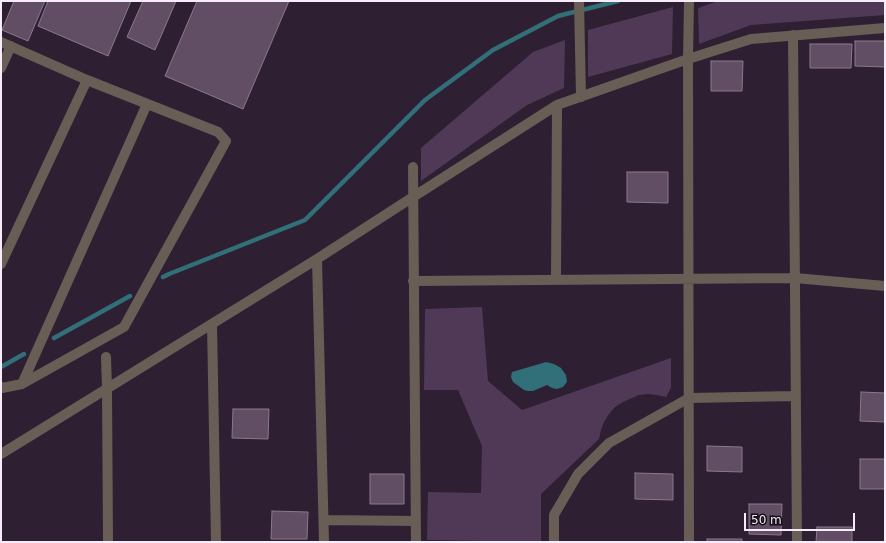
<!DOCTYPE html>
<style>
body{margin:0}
#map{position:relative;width:886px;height:543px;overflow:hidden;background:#2e1f32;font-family:"DejaVu Sans",sans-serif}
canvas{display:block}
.frame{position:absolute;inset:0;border:2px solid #f7edfa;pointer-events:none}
.scale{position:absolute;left:744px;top:513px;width:111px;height:18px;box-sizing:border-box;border:2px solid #f7edfa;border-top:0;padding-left:5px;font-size:12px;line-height:14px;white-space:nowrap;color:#f7edfa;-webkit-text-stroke:3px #120c14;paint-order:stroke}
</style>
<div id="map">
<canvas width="886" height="543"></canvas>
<div class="frame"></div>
<div class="scale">50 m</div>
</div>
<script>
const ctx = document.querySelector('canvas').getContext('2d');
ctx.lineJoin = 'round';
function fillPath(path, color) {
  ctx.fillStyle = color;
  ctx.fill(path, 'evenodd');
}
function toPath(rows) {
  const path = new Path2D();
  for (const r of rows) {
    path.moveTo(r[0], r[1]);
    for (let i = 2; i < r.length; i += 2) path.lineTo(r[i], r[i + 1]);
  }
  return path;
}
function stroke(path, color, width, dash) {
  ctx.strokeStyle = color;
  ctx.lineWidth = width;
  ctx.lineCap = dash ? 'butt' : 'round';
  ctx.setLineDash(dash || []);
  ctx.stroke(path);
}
fillPath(toPath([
 [718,1,885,1,885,15,751,25,699,44,698,8],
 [673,7,672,54,588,77,588,30],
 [565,40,564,88,527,105,421,181,421,148,533,52],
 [482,307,488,381,522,410,671,358,671,388,666,397,657,395,648,394,639,395,623,402,615,407,609,414,604,422,601,430,599,439,541,494,541,542,427,540,428,492,481,493,482,446,458,390,424,390,425,309]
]), '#503957');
fillPath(toPath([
 [546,362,554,364,561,368,566,375,567,382,563,387,557,389,552,388,547,385,533,391,528,391,524,390,513,382,511,377,512,372]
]), '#316f79');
stroke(toPath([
 [163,277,169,274,305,220,425,100,493,50,558,16,618,1],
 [54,338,130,296],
 [1,367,24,354]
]), '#316f79', 4.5);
const building = toPath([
 [14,1,45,1,28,41,2,30,14,1],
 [48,1,131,1,108,56,38,26,48,1],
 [143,1,176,1,155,50,127,37,143,1],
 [197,1,289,1,243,109,165,76,197,1],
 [855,41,885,41,885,67,855,66,855,41],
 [810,44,852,44,851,68,810,68,810,44],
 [711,61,743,61,742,91,711,91,711,61],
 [627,172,668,172,668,203,627,202,627,172],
 [861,392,885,393,885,422,860,421,861,392],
 [233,409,269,409,268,439,232,438,233,409],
 [707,446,742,447,742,472,707,471,707,446],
 [860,459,885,459,885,489,860,489,860,459],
 [635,473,673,474,673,500,635,499,635,473],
 [370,474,404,474,404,504,370,504,370,474],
 [749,504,782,504,781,535,749,534,749,504],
 [272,511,308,512,307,539,271,539,272,511],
 [817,527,852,527,852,542,816,542,817,527],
 [707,539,742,539,742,542,707,542,707,539]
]);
fillPath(building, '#624e64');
stroke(building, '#8d788f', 1);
stroke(toPath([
 [579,1,581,97],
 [689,1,688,59,689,542],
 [793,35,797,542],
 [1,42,87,80,218,132,226,141,124,327,22,384,2,388,1,387],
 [1,68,11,46],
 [413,167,416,542],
 [317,259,324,542],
 [1,264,87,80],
 [556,280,557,105],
 [413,281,795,278,885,286],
 [212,324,216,542],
 [106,357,107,389,108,542],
 [22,384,147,104],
 [1,454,317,259,413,197,557,105,688,59,751,39,885,28],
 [324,520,416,521],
 [554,542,554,515,578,474,609,443,689,398,795,396]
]), '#685e55', 10);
</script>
